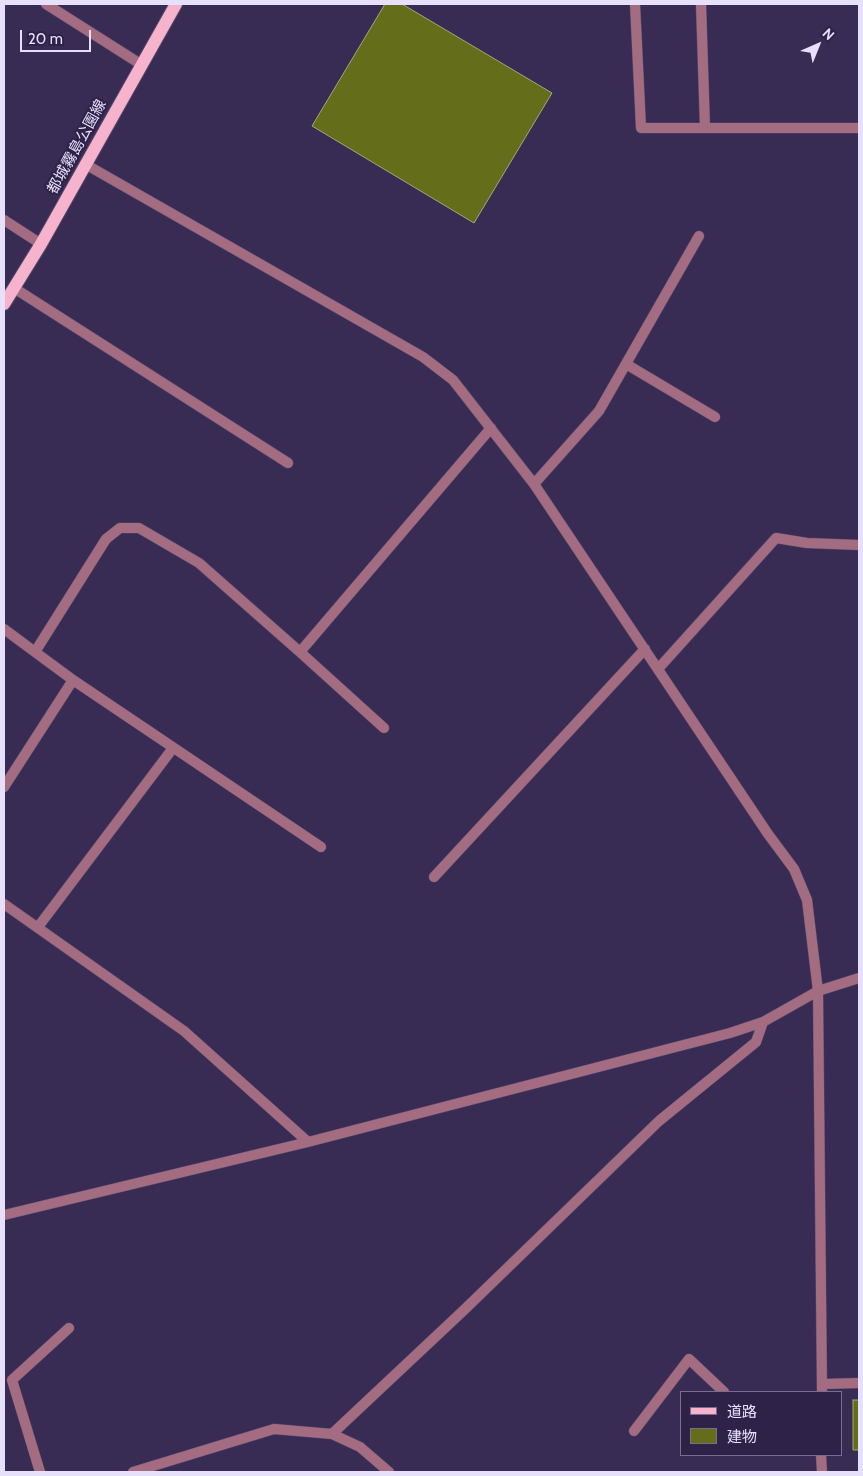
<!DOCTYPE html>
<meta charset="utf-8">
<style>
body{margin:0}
#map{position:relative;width:863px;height:1476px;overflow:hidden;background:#382c54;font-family:Cabin,"Noto Sans JP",sans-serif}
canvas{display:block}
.frame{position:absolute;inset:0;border:5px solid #e6e0fa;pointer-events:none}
.legend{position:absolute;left:680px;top:1391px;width:162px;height:65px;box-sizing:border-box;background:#2e2248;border:1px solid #786e8f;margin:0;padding:6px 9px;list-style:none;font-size:15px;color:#e6e0fa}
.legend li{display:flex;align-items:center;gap:10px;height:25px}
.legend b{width:25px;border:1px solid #786e8f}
.north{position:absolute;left:793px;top:20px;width:50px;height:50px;-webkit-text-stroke:4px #2e2248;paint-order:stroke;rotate:44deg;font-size:14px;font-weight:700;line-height:20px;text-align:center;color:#e6e0fa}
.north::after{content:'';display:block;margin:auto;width:18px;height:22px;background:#e6e0fa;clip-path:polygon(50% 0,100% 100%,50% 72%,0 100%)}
.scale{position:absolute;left:20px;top:30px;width:71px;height:22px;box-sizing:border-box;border:2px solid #e6e0fa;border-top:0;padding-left:6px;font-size:15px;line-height:18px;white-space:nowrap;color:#e6e0fa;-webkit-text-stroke:4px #2e2248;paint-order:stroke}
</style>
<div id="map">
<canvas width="863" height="1476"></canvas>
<div class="frame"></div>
<ul class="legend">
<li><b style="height:6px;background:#f7b3cb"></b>道路</li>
<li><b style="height:14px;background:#646e1a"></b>建物</li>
</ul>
<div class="north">N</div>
<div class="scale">20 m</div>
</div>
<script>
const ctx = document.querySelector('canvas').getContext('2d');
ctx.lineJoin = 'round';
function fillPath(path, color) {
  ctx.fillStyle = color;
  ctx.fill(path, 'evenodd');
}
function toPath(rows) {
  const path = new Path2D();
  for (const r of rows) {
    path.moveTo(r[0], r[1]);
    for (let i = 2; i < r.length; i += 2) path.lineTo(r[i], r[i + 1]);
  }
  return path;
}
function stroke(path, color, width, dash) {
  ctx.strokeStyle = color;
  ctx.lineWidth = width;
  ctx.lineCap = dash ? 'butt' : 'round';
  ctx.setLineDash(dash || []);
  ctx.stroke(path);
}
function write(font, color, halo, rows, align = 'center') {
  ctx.font = font + ' Cabin,"Noto Sans JP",sans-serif';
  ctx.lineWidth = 4;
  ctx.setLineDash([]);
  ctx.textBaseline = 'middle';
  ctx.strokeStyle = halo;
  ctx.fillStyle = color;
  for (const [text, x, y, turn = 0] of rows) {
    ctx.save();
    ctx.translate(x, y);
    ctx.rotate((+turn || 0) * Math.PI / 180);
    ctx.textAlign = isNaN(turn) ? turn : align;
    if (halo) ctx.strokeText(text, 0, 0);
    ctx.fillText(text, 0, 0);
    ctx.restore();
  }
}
const building = toPath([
 [385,4,402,4,552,93,474,223,312,126,385,4],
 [853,1400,859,1400,859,1450,853,1450,853,1400]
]);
fillPath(building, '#646e1a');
stroke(building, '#a0a977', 1);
const street = toPath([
 [46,4,142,65],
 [635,4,641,128,859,128],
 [701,4,705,128],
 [85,164,423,357,453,380,534,484,768,834,794,869,807,900,818,991,822,1392],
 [4,220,41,244],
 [14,288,288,463],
 [626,364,715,417],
 [534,484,599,411,699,236],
 [4,629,35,652,106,539,120,528,139,528,199,563,300,652,384,728],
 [35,652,73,680,321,847],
 [300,652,491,428],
 [658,669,776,538,807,543,859,545],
 [4,787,73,680],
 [434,877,645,649],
 [4,904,184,1031,308,1142],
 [38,927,173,748],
 [4,1215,308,1142,730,1033,763,1022,818,991,859,978],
 [823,1384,859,1383],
 [634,1431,689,1359,724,1392],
 [332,1434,464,1310,659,1121,756,1042,763,1022],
 [821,1455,822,1472],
 [40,1472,12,1380,69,1328],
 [133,1472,274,1429,332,1434,360,1447,389,1472]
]);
const primary = toPath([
 [4,304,41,244,176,4]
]);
stroke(street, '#54496f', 11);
stroke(primary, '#54496f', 14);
stroke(street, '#a36c80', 10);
stroke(primary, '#f7b3cb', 12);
write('15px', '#e6e0fa', '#2e2248', [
 ["都城霧島公園線",77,147,-61]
]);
</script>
